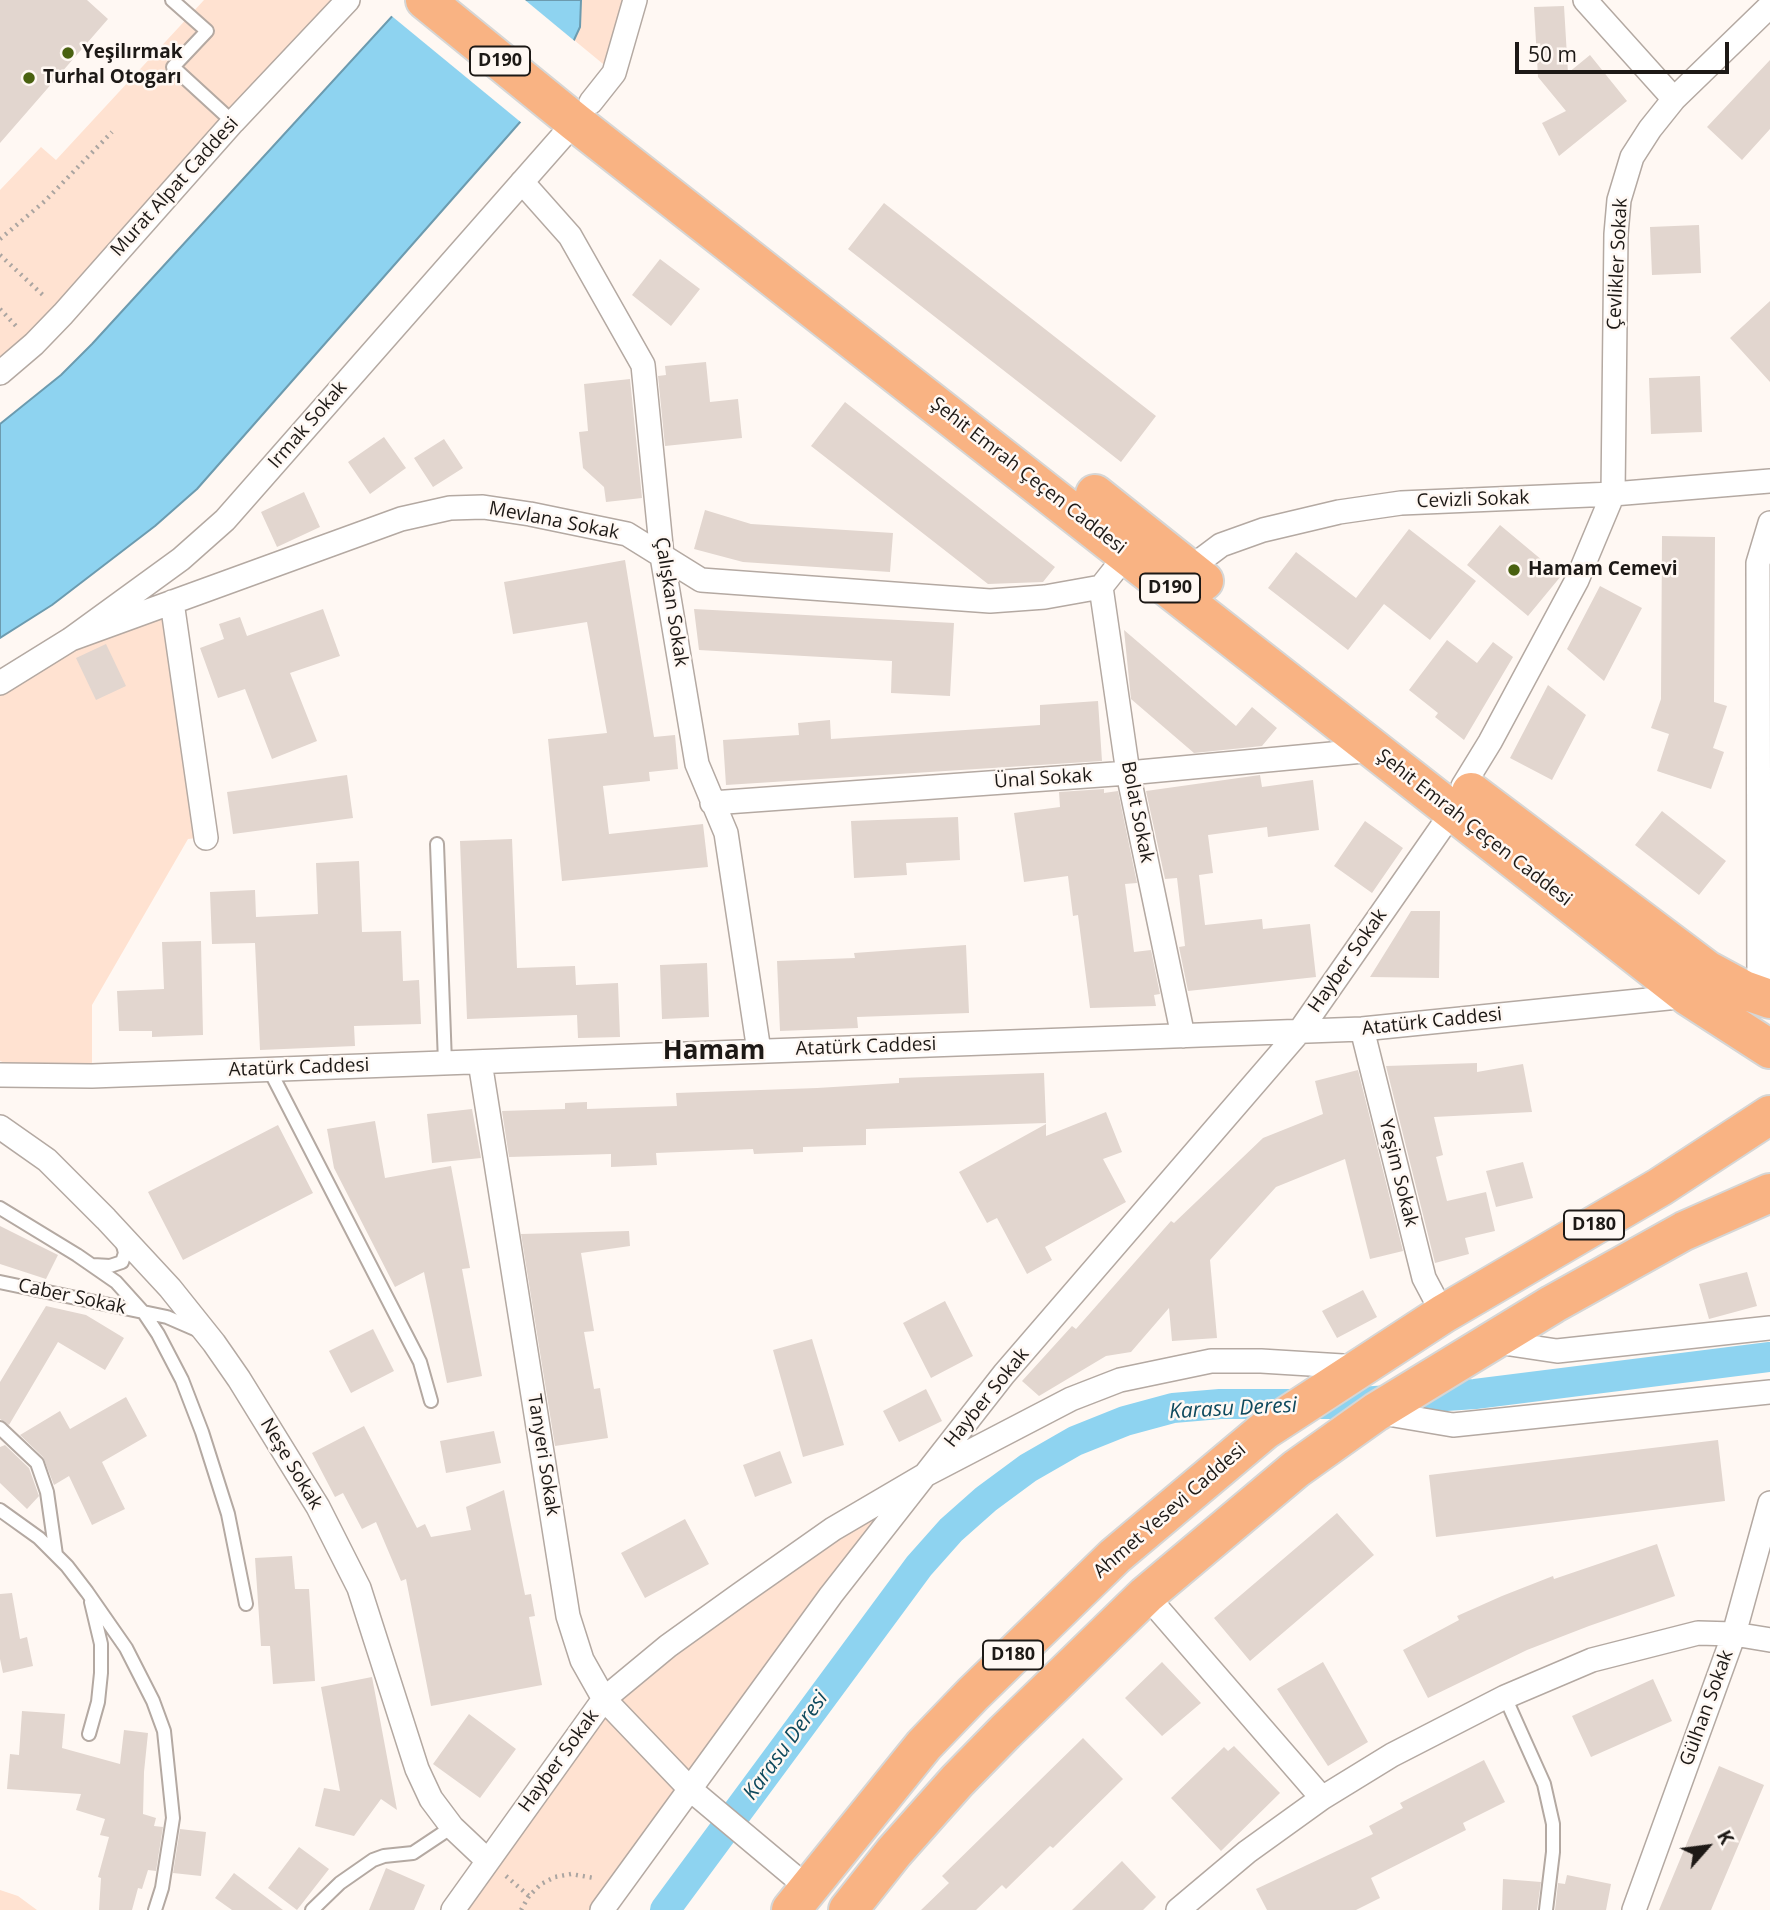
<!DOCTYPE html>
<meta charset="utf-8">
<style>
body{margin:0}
#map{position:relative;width:1770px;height:1910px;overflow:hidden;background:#fff8f3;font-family:"Open Sans",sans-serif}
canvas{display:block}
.north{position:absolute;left:1672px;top:1812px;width:70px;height:70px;-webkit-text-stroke:5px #fff8f3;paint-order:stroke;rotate:62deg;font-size:19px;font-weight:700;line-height:28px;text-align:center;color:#1d1916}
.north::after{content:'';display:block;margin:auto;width:24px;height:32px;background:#1d1916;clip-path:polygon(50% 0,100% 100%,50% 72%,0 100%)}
.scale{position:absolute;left:1515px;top:42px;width:214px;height:32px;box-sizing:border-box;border:4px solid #1d1916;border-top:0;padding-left:9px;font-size:21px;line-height:24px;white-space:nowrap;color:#1d1916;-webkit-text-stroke:5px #fff8f3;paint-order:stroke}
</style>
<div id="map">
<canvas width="1770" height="1910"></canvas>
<div class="north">K</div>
<div class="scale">50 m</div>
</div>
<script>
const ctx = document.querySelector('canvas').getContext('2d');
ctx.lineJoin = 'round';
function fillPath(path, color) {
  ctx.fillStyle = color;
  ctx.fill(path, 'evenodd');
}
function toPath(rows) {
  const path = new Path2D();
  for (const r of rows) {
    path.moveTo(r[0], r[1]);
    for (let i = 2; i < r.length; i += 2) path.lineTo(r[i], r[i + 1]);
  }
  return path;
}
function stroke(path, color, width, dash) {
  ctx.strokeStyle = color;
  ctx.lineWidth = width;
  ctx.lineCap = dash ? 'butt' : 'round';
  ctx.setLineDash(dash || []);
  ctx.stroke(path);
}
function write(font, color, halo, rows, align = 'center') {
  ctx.font = font + ' "Open Sans",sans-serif';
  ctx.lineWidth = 5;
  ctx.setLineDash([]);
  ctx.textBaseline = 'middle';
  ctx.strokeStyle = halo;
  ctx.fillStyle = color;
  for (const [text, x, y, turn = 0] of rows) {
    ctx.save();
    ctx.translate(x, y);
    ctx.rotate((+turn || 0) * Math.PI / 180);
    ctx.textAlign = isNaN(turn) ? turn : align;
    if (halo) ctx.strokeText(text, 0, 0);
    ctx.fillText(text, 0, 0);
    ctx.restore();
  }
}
fillPath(toPath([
 [204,0,348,0,0,372,0,190,41,147,56,160],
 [581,0,635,0,614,73,574,40,580,27],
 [172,602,206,837,188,839,92,1005,92,1076,43,1077,0,1061,0,683],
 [925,1475,602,1910,453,1910,604,1699],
 [0,1890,18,1896,37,1910,0,1910]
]), '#ffe2d1');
const water = toPath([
 [407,0,581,0,580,27,574,40,521,121,197,489,155,526,52,605,0,638,0,424,61,375,92,344,407,0]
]);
fillPath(water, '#8ed3f0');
stroke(water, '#6c9baf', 2);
fillPath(toPath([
 [402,0,525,0,577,43,523,124,388,13]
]), '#fff8f3');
stroke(toPath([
 [665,1910,919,1566,951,1530,986,1499,1028,1468,1075,1441,1125,1421,1173,1408,1220,1404,1332,1404,1475,1394,1770,1357]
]), '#8ed3f0', 30);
fillPath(toPath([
 [0,0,87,0,108,19,0,143],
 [1564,6,1568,73,1590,55,1627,101,1559,156,1542,123,1566,111,1538,77,1534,7],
 [1770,60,1770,129,1742,160,1707,127],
 [884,203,1156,416,1121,462,848,249],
 [1699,225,1701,273,1652,275,1650,227],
 [660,259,700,289,671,326,632,295],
 [1770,301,1770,382,1730,338],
 [706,362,710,402,738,399,742,438,665,446,658,376,666,375,665,366],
 [1700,376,1702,432,1651,434,1649,378],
 [630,379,642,498,606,502,604,487,583,468,579,432,588,431,584,384],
 [845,402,1055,567,1043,582,988,584,811,446],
 [384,437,406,468,370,494,348,462],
 [444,439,463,468,433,487,414,458],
 [304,492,320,527,277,547,261,512],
 [705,510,751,524,893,533,890,572,743,562,694,549],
 [1500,525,1561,576,1528,616,1467,565],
 [1409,529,1476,581,1430,640,1384,604,1348,650,1268,588,1296,552,1356,598],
 [1662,536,1715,537,1714,702,1727,706,1713,748,1724,752,1711,789,1657,771,1669,734,1651,728,1661,699],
 [625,560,654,737,675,735,678,769,649,772,650,781,603,786,609,834,703,824,708,867,562,881,548,739,607,733,587,622,513,634,504,582],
 [1600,586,1642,608,1604,681,1567,649],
 [323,609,340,656,290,673,317,741,272,759,245,689,218,698,200,648,224,639,219,624,240,617,247,636],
 [694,609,954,623,950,696,891,693,892,661,699,650],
 [1124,630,1236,726,1252,707,1277,728,1262,746,1194,753,1131,699],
 [1447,640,1477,663,1493,642,1513,657,1464,740,1435,717,1438,713,1409,690],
 [106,644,126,686,96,700,76,658],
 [1548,685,1586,715,1552,780,1510,758],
 [1098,701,1102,761,726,785,723,740,799,735,798,723,830,720,831,739,1040,725,1040,705],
 [347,775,353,818,233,834,227,792],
 [1260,775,1262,787,1313,780,1319,830,1268,837,1267,827,1208,835,1213,873,1199,875,1205,925,1262,919,1263,929,1310,924,1316,977,1188,991,1179,947,1185,946,1177,878,1165,879,1146,791],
 [1104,789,1104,793,1118,791,1137,883,1125,884,1134,952,1151,950,1160,994,1154,995,1156,1006,1090,1008,1078,915,1073,916,1068,876,1024,882,1014,813,1060,807,1059,792],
 [1662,811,1726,861,1699,895,1635,845],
 [958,817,960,860,906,863,907,875,854,878,851,821],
 [1365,821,1403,848,1372,893,1334,866],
 [512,839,517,968,575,966,576,985,618,983,620,1037,578,1038,577,1015,467,1019,460,841],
 [359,861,362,932,401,931,403,981,419,980,421,1024,354,1026,355,1046,260,1050,255,943,212,944,210,892,255,890,256,917,318,914,316,863],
 [1411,911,1440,911,1439,978,1370,977],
 [201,941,203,1035,152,1037,152,1031,119,1031,117,991,164,989,162,942],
 [966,945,969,1013,857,1017,858,1028,780,1031,777,961,855,958,854,953],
 [707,963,709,1017,662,1019,660,965],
 [1477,1063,1477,1072,1523,1064,1532,1112,1434,1117,1443,1155,1436,1157,1447,1201,1486,1192,1495,1231,1465,1238,1469,1254,1435,1263,1386,1066],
 [1358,1070,1403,1251,1370,1259,1345,1159,1276,1187,1210,1260,1217,1338,1172,1341,1169,1308,1131,1352,1106,1356,1039,1396,1022,1381,1072,1326,1076,1329,1171,1221,1174,1223,1263,1138,1323,1114,1315,1081],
 [1044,1073,1046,1123,866,1129,866,1145,803,1147,803,1152,754,1154,753,1149,656,1153,657,1165,611,1167,611,1154,509,1157,502,1111,565,1109,565,1103,587,1102,587,1109,677,1106,676,1093,817,1088,899,1083,899,1078],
 [472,1109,481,1158,432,1163,427,1114],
 [1106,1112,1122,1152,1103,1159,1126,1202,1045,1247,1052,1260,1027,1274,997,1218,987,1223,959,1172,1046,1124,1046,1136],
 [375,1121,385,1178,451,1166,470,1268,462,1269,482,1376,447,1383,424,1272,395,1287,334,1168,327,1129],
 [278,1125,313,1193,183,1260,148,1192],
 [1523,1162,1533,1198,1496,1207,1486,1171],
 [0,1226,58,1255,46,1279,0,1264],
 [629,1231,630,1246,581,1253,594,1331,584,1332,594,1389,600,1388,608,1438,555,1446,521,1234],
 [1747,1272,1757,1306,1709,1319,1699,1284],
 [1363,1290,1377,1317,1337,1338,1322,1311],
 [945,1301,973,1356,931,1378,903,1323],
 [46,1306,86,1315,124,1338,105,1370,58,1342,9,1425,0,1419,0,1382],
 [373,1329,394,1371,351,1393,329,1351],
 [812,1339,844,1445,803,1457,773,1350],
 [926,1389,942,1421,899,1442,883,1411],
 [126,1397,147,1436,102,1462,125,1509,92,1525,69,1476,54,1485,43,1457,20,1435,60,1411,70,1429],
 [364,1426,417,1528,425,1524,431,1537,471,1530,466,1507,504,1490,525,1595,531,1594,535,1616,529,1617,542,1685,431,1706,406,1579,401,1581,376,1522,362,1529,343,1493,335,1497,312,1453],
 [494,1431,501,1463,446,1473,440,1441],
 [1718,1440,1725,1501,1436,1537,1429,1475],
 [5,1445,29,1468,39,1496,27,1509,0,1483,0,1447],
 [780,1451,792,1483,755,1497,743,1465],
 [1337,1513,1374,1555,1250,1661,1214,1618],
 [685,1519,709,1564,645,1598,621,1553],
 [1657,1544,1675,1596,1589,1626,1527,1650,1428,1698,1403,1650,1459,1620,1457,1616,1502,1596,1553,1576,1554,1579],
 [292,1556,295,1589,309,1589,315,1681,273,1684,270,1646,261,1646,255,1558],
 [12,1593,20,1639,27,1637,33,1666,3,1673,0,1659,0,1594],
 [1162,1662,1201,1703,1162,1736,1125,1698],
 [1323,1662,1368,1742,1328,1766,1277,1689],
 [372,1677,397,1810,381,1799,354,1836,315,1826,324,1788,340,1791,321,1687],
 [1653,1679,1672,1721,1591,1757,1572,1716],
 [22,1711,65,1714,62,1748,120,1764,124,1730,148,1733,144,1772,143,1814,156,1818,154,1826,163,1827,156,1871,148,1870,142,1889,138,1888,132,1910,99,1910,101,1878,98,1877,109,1837,100,1835,105,1819,76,1810,81,1794,7,1789,10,1754,19,1755],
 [469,1714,516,1749,480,1798,433,1764],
 [1083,1738,1123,1779,1053,1848,1050,1846,1006,1889,1002,1885,976,1910,921,1910,949,1883,942,1876],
 [1234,1746,1280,1793,1221,1851,1171,1798,1224,1747,1228,1751],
 [1484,1760,1505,1802,1463,1823,1466,1830,1371,1878,1380,1898,1356,1910,1267,1910,1256,1889,1373,1834,1369,1826,1403,1808,1400,1803],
 [1719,1766,1764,1785,1711,1910,1659,1910],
 [180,1829,206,1832,201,1876,173,1873],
 [299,1847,329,1869,297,1910,268,1888],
 [1122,1861,1156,1897,1143,1910,1072,1910],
 [386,1868,425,1885,414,1910,369,1910],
 [234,1873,283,1910,232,1910,215,1898],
 [1567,1875,1611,1884,1606,1910,1555,1910,1558,1883,1565,1884],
 [1503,1879,1541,1882,1537,1910,1502,1910]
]), '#e2d6cf');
const lane = toPath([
 [172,0,207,31,173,67,233,122],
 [437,844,445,1063],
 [269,1069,420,1362,431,1401],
 [0,1208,77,1255,116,1282,144,1313,158,1334,182,1380,202,1432,228,1514,246,1604],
 [93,1265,110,1266,122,1262,125,1253,122,1241],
 [0,1282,167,1317,197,1330],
 [0,1428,37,1463,47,1492,56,1555],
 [0,1510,39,1538,67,1566,87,1592,126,1648,153,1701,164,1731,173,1818,162,1888,155,1910],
 [1505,1697,1544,1784,1553,1824,1553,1852,1546,1910],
 [89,1734,98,1702,101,1673,101,1644,91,1602],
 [312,1910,340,1883,373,1860,384,1856,413,1853,452,1827]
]);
const street = toPath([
 [1585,0,1674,99],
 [591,102,614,73,635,0],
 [522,182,570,236,643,365,662,556,697,764,726,833,759,1051],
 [0,373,34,344,63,314,233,122,348,0],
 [1189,569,1221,545,1263,530,1339,512,1401,503,1613,494,1770,481],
 [1101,587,1128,773,1183,1036],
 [172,602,206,838],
 [71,639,401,519,450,508,483,507,530,514,627,534,701,580,990,601,1045,597,1101,587,1132,548],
 [0,683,71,639,181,559,225,520,575,122],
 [1463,786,1490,742,1577,580,1613,494,1616,234,1619,200,1632,157,1650,129,1674,99,1770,6],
 [712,803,1128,773,1374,750],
 [1759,995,1758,563,1770,523],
 [1362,1029,1424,1278,1443,1314],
 [480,1062,568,1616,582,1660,604,1699,691,1790,808,1888],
 [0,1075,92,1076,1362,1029,1688,996],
 [0,1127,47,1160,106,1219,170,1288,214,1343,239,1379,318,1507,359,1588,417,1769,431,1799,452,1827,488,1861],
 [1490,1341,1557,1351,1770,1328],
 [1376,1412,1453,1425,1770,1392],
 [1146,1595,1322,1798],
 [453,1910,604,1699,668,1646,739,1595,833,1529,925,1475,1004,1374,1299,1032,1453,811],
 [602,1910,831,1595,925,1475,1071,1399,1120,1380,1211,1361,1261,1361,1359,1367],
 [1178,1910,1247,1852,1322,1798,1392,1755,1505,1697,1592,1660,1698,1633,1734,1634,1770,1640],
 [1634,1910,1734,1634,1770,1503]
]);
const highway = toPath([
 [425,0,575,122,1688,996,1770,1049],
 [1095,494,1204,581],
 [1471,792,1707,970,1744,990,1770,999],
 [791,1910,924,1745,973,1694,1115,1556,1265,1430,1443,1314,1660,1187,1770,1115],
 [848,1910,894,1852,957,1781,1005,1732,1146,1595,1296,1469,1376,1412,1553,1304,1684,1231,1770,1193]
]);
stroke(lane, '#b4a9a2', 16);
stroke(street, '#b4a9a2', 26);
stroke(highway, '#d6d6d5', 42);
stroke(toPath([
 [0,239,45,201,112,132],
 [0,255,45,297],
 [0,309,16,326],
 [506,1876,529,1896],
 [521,1910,529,1896,541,1884,555,1877,571,1874,594,1878]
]), '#aba5a1', 4.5, [2, 5]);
stroke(lane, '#fff', 12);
stroke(street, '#fff', 23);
stroke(highway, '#f9b383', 38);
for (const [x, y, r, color] of [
 [68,53,7,"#496110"],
 [29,78,7,"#496110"],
 [1514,570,7,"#496110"]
]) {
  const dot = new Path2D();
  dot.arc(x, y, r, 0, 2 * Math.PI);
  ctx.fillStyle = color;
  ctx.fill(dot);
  stroke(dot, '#fff8f3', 2.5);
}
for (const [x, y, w] of [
 [500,61,60],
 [1170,588,60],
 [1594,1225,60],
 [1013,1655,60]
]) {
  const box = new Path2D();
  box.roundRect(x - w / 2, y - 14.5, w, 29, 5);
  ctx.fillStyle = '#fff8f3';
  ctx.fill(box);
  stroke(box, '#1d1916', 2);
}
write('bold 18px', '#1d1916', null, [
 ["D190",500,61],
 ["D190",1170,588],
 ["D180",1594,1225],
 ["D180",1013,1655]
]);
write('bold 19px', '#1d1916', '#fff8f3', [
 ["Yeşilırmak",82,53],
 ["Turhal Otogarı",43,78],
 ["Hamam Cemevi",1528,570]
], 'left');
write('19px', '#1d1916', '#fff8f3', [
 ["Murat Alpat Caddesi",175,187,-48],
 ["Çevlikler Sokak",1618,264,-87],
 ["Irmak Sokak",308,425,-49],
 ["Şehit Emrah Çeçen Caddesi",1028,476,38],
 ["Cevizli Sokak",1473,500,-2],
 ["Mevlana Sokak",554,521,11],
 ["Çalışkan Sokak",671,602,81],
 ["Ünal Sokak",1043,779,-4],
 ["Bolat Sokak",1137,812,79],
 ["Şehit Emrah Çeçen Caddesi",1474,828,38],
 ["Hayber Sokak",1348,961,-55],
 ["Atatürk Caddesi",1432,1022,-6],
 ["Atatürk Caddesi",866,1047,-2],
 ["Atatürk Caddesi",299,1068,-2],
 ["Yeşim Sokak",1398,1173,76],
 ["Caber Sokak",72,1297,12],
 ["Hayber Sokak",987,1398,-51],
 ["Tanyeri Sokak",543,1455,81],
 ["Neşe Sokak",291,1464,59],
 ["Ahmet Yesevi Caddesi",1170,1511,-41],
 ["Gülhan Sokak",1707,1708,-70],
 ["Hayber Sokak",559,1761,-54]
]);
write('italic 21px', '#0e495d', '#fff8f3', [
 ["Karasu Deresi",1233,1409,-3],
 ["Karasu Deresi",786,1746,-54]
]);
write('bold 26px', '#1d1916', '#fff8f3', [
 ["Hamam",714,1052]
]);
</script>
